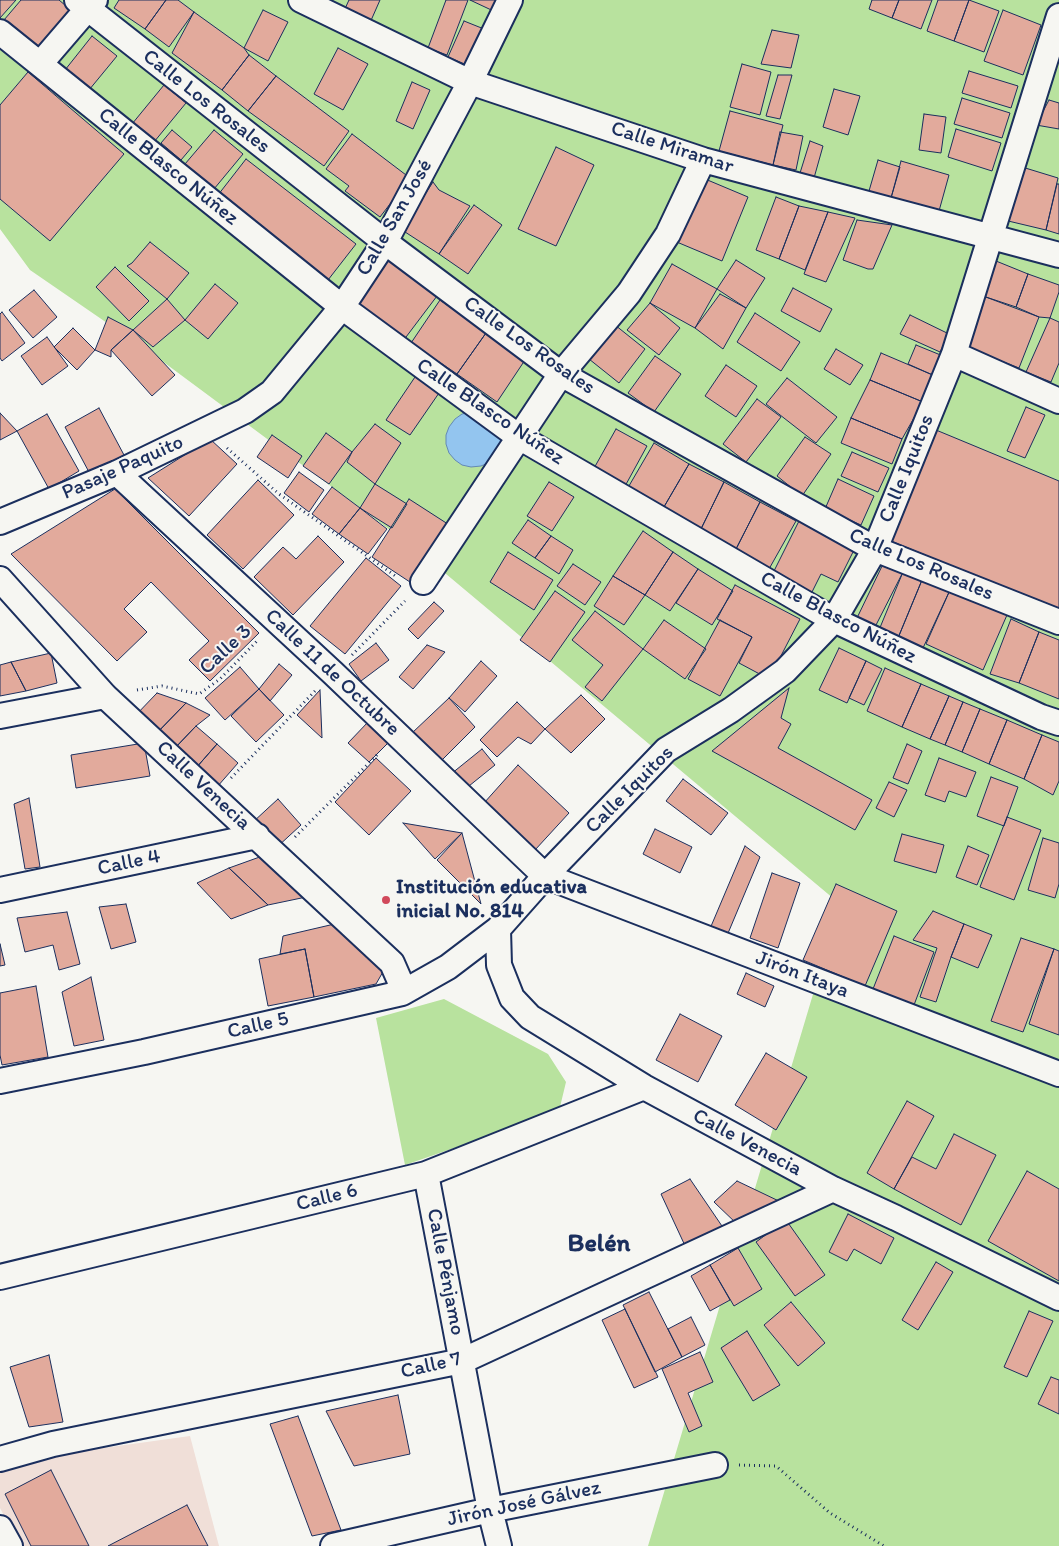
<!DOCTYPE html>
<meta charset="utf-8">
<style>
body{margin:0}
canvas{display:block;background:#f6f6f2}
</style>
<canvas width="1059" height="1546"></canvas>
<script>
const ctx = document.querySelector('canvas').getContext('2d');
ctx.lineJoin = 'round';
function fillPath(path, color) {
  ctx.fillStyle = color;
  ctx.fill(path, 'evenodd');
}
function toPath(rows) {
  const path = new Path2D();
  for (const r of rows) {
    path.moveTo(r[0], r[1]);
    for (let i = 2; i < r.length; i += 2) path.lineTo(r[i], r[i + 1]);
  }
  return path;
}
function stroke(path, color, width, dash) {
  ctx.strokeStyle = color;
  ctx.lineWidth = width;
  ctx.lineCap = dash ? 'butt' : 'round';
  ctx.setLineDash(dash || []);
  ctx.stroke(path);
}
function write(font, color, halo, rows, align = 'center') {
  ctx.font = font + ' Itim,sans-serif';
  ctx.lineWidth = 4;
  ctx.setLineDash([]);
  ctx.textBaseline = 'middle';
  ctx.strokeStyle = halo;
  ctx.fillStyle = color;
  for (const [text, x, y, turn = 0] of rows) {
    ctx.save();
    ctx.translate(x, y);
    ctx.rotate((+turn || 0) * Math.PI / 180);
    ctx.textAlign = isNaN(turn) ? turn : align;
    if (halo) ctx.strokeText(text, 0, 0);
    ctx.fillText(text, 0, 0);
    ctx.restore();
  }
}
fillPath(toPath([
 [190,1436,219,1546,20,1546,0,1508,0,1473,60,1454]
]), '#f0dfd8');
fillPath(toPath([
 [0,0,1059,0,1059,1546,648,1546,840,904,421,553,158,358,30,270,0,229],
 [444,999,548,1054,566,1082,560,1107,538,1119,405,1165,376,1018]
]), '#b8e29e');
const water = toPath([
 [471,412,500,431,501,440,500,448,488,463,481,466,471,467,462,465,455,460,449,453,446,444,446,435,449,427,455,419,462,414,471,412]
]);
fillPath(water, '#93c5ef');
stroke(water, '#6389b5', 1);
const building = toPath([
 [0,0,16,0,0,18,0,0],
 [21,0,59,0,72,11,38,50,4,20,21,0],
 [119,0,166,0,145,29,114,8,119,0],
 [166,0,178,0,194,12,169,47,145,29,166,0],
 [349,0,380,0,369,25,343,13,349,0],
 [446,0,468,0,447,55,428,48,446,0],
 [470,0,509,0,502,15,470,0],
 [872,0,899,0,892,18,869,9,872,0],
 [899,0,932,0,921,29,892,18,899,0],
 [938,0,969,0,954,41,927,31,938,0],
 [969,0,999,11,984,52,954,41,969,0],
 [263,10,288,22,268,61,244,48,263,10],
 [1003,10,1041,25,1023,75,984,61,1003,10],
 [194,12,244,48,249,55,222,90,172,53,194,12],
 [464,21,489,31,474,68,448,57,464,21],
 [772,30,799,35,791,68,761,64,772,30],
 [92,36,117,56,89,90,65,70,92,36],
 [338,48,368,64,343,110,314,94,338,48],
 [249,55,276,76,248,111,222,90,249,55],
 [742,64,771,72,760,115,730,107,742,64],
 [969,71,1018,86,1011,108,962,93,969,71],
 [28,72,124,154,50,241,0,199,0,105,28,72],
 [778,75,792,75,780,119,766,116,778,75],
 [276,76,349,131,324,166,248,111,276,76],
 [412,82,430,90,413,129,396,121,412,82],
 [164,85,186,103,154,142,132,124,164,85],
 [834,89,860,96,848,135,823,127,834,89],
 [962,98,1010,113,1002,138,954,124,962,98],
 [1049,100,1059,103,1059,129,1036,125,1049,100],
 [730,111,783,125,773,165,719,151,730,111],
 [924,114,946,117,941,153,919,150,924,114],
 [956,129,1001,143,992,171,948,157,956,129],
 [172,130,192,147,181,160,161,143,172,130],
 [214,130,243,154,214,189,185,164,214,130],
 [780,132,803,136,796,170,773,165,780,132],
 [352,134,410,178,380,217,345,191,349,186,326,169,352,134],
 [810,141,823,146,814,178,800,173,810,141],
 [556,147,594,165,556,246,518,229,556,147],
 [246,159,356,244,328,280,218,195,246,159],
 [878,160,900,167,891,198,869,191,878,160],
 [901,161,949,175,939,211,891,198,901,161],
 [1022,167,1058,178,1046,230,1004,220,1022,167],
 [698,176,748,197,722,261,672,240,698,176],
 [433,182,439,190,470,206,439,254,402,230,433,182],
 [1057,184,1059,184,1059,234,1046,230,1057,184],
 [776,197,799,206,779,259,756,250,776,197],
 [474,205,502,225,468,274,439,254,474,205],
 [799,206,828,212,805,270,779,259,799,206],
 [828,212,855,218,826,282,804,274,828,212],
 [857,220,892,225,873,269,868,269,843,260,857,220],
 [150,242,189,273,167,299,127,266,132,263,150,242],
 [386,259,437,296,403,341,352,304,386,259],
 [736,260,765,278,746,308,717,289,736,260],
 [996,261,1028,274,1016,307,983,296,996,261],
 [672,264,717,289,695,328,650,303,672,264],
 [115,267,149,301,129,321,96,287,115,267],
 [1028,274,1059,285,1059,292,1050,318,1039,317,1016,307,1028,274],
 [215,284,238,303,208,339,185,320,215,284],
 [793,288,832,309,820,332,781,311,793,288],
 [34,290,57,317,33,338,9,310,34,290],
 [720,294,746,308,723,349,695,328,720,294],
 [983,296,1039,317,1019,368,963,346,983,296],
 [167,299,185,320,153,347,133,330,167,299],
 [440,300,486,333,457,374,411,343,440,300],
 [650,303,680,328,659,355,627,330,650,303],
 [2,312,25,343,2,361,0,358,0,314,2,312],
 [755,313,800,342,781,371,737,342,755,313],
 [910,315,949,334,940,352,900,334,910,315],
 [108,317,133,330,111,350,111,357,95,350,108,317],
 [1050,318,1059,322,1059,363,1051,382,1026,372,1050,318],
 [615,325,645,349,619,383,589,359,615,325],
 [73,328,95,350,77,370,54,347,73,328],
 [133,330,175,375,152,396,111,350,133,330],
 [486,333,525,360,497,402,457,374,486,333],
 [47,337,68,366,42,385,21,356,47,337],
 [916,345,943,356,935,376,908,364,916,345],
 [836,349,863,365,850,385,824,369,836,349],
 [881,353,935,376,923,402,870,380,881,353],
 [655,356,681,374,654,412,628,393,655,356],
 [726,365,757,386,736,417,705,396,726,365],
 [415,377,439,393,410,435,386,420,415,377],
 [787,378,837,417,816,443,766,404,787,378],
 [870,380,923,402,902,439,851,418,870,380],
 [757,399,781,417,746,462,723,444,757,399],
 [1026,407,1045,415,1025,458,1007,451,1026,407],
 [99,408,124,455,90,474,65,427,99,408],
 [0,413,17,431,0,440,0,413],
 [47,414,79,471,49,489,17,431,47,414],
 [851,418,902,439,892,464,841,443,851,418],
 [375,424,401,443,375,484,347,462,352,452,375,424],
 [616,429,647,446,624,488,593,470,616,429],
 [936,430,1059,481,1059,610,891,541,936,430],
 [326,433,352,452,329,484,303,466,326,433],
 [272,435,302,456,288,478,257,457,272,435],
 [805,437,831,454,802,496,777,476,805,437],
 [210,439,237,464,189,516,148,478,210,439],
 [654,443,689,464,661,512,626,491,654,443],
 [852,452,889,468,878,492,841,476,852,452],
 [689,464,724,482,699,533,661,512,689,464],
 [299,472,324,490,309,512,284,493,299,472],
 [838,479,874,496,861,525,825,509,838,479],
 [258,480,294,515,243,569,207,535,258,480],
 [549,482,574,497,552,531,527,516,549,482],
 [724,482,760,502,735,551,699,533,724,482],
 [375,484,407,504,392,528,360,508,375,484],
 [332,487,360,508,339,534,312,514,332,487],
 [115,489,259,633,210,681,189,660,209,641,151,582,124,609,147,632,117,661,11,554,115,489],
 [409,499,454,528,416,586,372,557,409,499],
 [760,502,796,521,769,569,735,551,760,502],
 [360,508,387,529,368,554,339,534,360,508],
 [802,515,858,542,838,582,821,574,811,594,772,575,802,515],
 [528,520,551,536,535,558,512,543,528,520],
 [643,531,673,552,645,595,613,576,643,531],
 [318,536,344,562,293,615,254,577,283,547,296,559,318,536],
 [551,536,573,550,559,574,535,558,551,536],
 [508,552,553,580,534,610,490,582,508,552],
 [673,552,698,569,670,611,645,595,673,552],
 [366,558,401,586,345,654,310,626,366,558],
 [884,562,903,572,874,629,856,620,884,562],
 [573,564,601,582,585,605,557,586,573,564],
 [698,569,733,591,712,625,676,603,698,569],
 [903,572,922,580,898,638,879,630,903,572],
 [613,576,645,595,624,625,594,606,613,576],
 [922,580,950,590,923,648,898,638,922,580],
 [735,585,800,619,769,679,739,663,752,637,717,619,735,585],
 [950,590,1007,615,983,670,926,644,950,590],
 [555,591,585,612,550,662,520,640,555,591],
 [434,602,444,611,418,639,408,629,434,602],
 [595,611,643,649,602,701,585,687,603,665,572,640,595,611],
 [1011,619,1039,632,1019,683,990,674,1011,619],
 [664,620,706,649,685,679,643,649,664,620],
 [720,620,752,637,720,696,688,679,720,620],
 [1039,632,1059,640,1059,699,1019,683,1039,632],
 [376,643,389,660,361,681,349,664,376,643],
 [427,645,445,652,413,689,399,677,427,645],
 [839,648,866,661,847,703,819,690,839,648],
 [51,653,57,683,26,691,11,662,51,653],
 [481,661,497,676,465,712,449,698,481,661],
 [866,661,882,669,864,705,849,698,866,661],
 [11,662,26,691,0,696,0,665,11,662],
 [279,664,292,675,270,701,259,689,279,664],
 [240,667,259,689,225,720,205,698,240,667],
 [885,668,921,684,902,727,867,711,885,668],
 [921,684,949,696,930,739,902,727,921,684],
 [789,688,781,718,791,724,778,748,872,800,855,830,712,751,789,688],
 [259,689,284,715,256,742,231,716,259,689],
 [320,690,322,738,297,715,320,690],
 [157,693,186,703,153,737,134,717,157,693],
 [581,695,605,719,571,753,545,729,581,695],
 [949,696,963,702,945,745,930,739,949,696],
 [449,698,475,727,438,764,412,733,449,698],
 [517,702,545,729,531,744,518,737,497,757,480,740,517,702],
 [963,702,980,709,962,752,945,745,963,702],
 [186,703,210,715,196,726,175,748,153,737,186,703],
 [980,709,1007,720,989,764,962,752,980,709],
 [1007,720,1042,735,1024,779,989,764,1007,720],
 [369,721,390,741,369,762,348,743,369,721],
 [196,726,217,744,196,768,175,748,196,726],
 [1042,735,1059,742,1059,781,1053,795,1024,779,1042,735],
 [144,743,150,776,76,788,71,755,144,743],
 [217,744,238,763,217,787,196,768,217,744],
 [907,744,922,751,908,784,893,778,907,744],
 [482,749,495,765,469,786,451,774,482,749],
 [376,758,411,791,369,835,335,802,376,758],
 [939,758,976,772,966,797,949,791,945,802,925,795,939,758],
 [518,765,569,813,535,850,484,803,518,765],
 [991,777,1018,787,1004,826,977,816,991,777],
 [683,779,728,813,711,835,666,801,683,779],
 [889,782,907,790,894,817,876,808,889,782],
 [29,798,40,867,25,869,14,804,29,798],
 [278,799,301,825,276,848,253,822,278,799],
 [1007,817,1041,830,1014,900,980,887,1007,817],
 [403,823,462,833,435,859,403,823],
 [655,829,692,847,680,873,643,854,655,829],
 [462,833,481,904,437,860,462,833],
 [902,834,944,845,936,873,894,861,902,834],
 [1043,838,1059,843,1059,884,1055,898,1028,890,1043,838],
 [745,846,760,857,726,938,709,931,745,846],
 [968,846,989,855,977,885,956,877,968,846],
 [268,854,311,896,268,905,229,868,268,854],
 [229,868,268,905,231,919,197,883,229,868],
 [772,873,800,883,778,948,750,938,772,873],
 [836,884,897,911,865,986,803,960,836,884],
 [126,904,136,942,111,949,99,907,126,904],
 [933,911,964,924,951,957,936,1002,920,997,937,948,913,940,933,911],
 [67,912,80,964,59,970,53,945,25,952,17,918,67,912],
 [343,922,388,963,376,984,314,997,305,949,280,954,283,936,343,922],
 [964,924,992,935,978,968,951,957,964,924],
 [894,936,934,952,914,1005,873,989,894,936],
 [1021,938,1054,949,1023,1032,991,1021,1021,938],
 [0,944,5,965,0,966,0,944],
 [305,949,314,997,268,1006,259,959,305,949],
 [1054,949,1059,951,1059,1035,1029,1024,1054,949],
 [746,973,774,986,765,1007,737,994,746,973],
 [91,977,104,1040,74,1046,62,992,91,977],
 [36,986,48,1057,2,1065,0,1055,0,993,36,986],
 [680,1014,722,1036,698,1082,656,1060,680,1014],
 [766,1053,807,1077,776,1130,735,1105,766,1053],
 [907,1101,934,1116,894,1189,867,1173,907,1101],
 [954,1134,996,1155,961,1225,894,1189,912,1157,936,1169,954,1134],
 [1027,1171,1059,1189,1059,1281,988,1241,1027,1171],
 [690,1179,724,1229,687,1250,661,1194,690,1179],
 [737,1181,783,1203,738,1225,714,1202,737,1181],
 [848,1214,894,1238,881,1264,854,1249,847,1261,829,1252,848,1214],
 [786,1220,825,1275,795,1296,756,1242,786,1220],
 [738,1248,762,1289,734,1306,710,1265,738,1248],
 [936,1262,953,1272,918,1330,902,1320,936,1262],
 [710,1265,730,1300,710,1311,691,1276,710,1265],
 [649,1292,682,1357,655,1372,623,1305,649,1292],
 [791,1302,825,1343,798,1366,764,1325,791,1302],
 [625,1309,658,1377,634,1388,602,1320,625,1309],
 [1029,1311,1053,1321,1027,1377,1004,1367,1029,1311],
 [691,1317,705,1345,682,1357,668,1329,691,1317],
 [747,1331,780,1385,753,1401,721,1348,747,1331],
 [700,1352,713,1382,688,1393,702,1426,689,1432,662,1369,700,1352],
 [49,1355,63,1422,29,1427,10,1367,49,1355],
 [1051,1377,1059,1380,1059,1414,1038,1404,1051,1377],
 [398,1395,410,1454,354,1466,326,1411,398,1395],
 [298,1416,341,1530,312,1536,270,1424,298,1416],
 [51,1470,89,1546,31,1546,5,1494,51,1470],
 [187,1505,208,1546,108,1546,187,1505]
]);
fillPath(building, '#e2aa9c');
stroke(building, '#1b2f5e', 1);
const street = toPath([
 [77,0,385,242,561,374,875,549,1059,622],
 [301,0,470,82,703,160,1059,255],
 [0,32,342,307,519,437,834,620,1041,717,1059,723],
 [40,64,95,0],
 [954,354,1059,401],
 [117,473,333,673,545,876,1059,1074],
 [0,522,117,473,245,411,272,392,342,307,385,242,470,82,510,0],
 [0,579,105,696,392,963,399,979,402,993],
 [423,582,561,374,629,293,668,234,703,160],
 [0,716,105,696],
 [0,890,257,836],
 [498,929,499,965,512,998,530,1017,644,1087,833,1189,896,1218,1059,1298],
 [0,1081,144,1052,402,993,448,967,498,929,545,876,666,750,731,710,785,671,834,620,875,549,954,354,1059,16],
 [426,1174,490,1510,499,1546],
 [0,1277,426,1174,644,1087],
 [0,1459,53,1444,462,1361,833,1189],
 [0,1528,10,1546],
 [333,1546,490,1510,715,1465]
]);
stroke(street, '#1b2f5e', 28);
stroke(toPath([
 [227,448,279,494,397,577],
 [352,655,405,601],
 [137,690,162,686,199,694,220,679,258,640],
 [231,778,315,691],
 [295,837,379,753],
 [739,1465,776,1466,830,1513,884,1546]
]), '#1b2f5e', 3, [1, 4]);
stroke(street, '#f6f6f2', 24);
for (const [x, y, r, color] of [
 [386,900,5,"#d1495b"]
]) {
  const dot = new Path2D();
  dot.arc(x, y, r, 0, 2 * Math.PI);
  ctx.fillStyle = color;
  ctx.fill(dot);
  stroke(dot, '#f6f6f2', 2);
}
write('21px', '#1b2f5e', '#f6f6f2', [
 ["Calle Los Rosales",206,102,38],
 ["Calle Miramar",672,148,18],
 ["Calle Blasco Núñez",168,167,39],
 ["Calle San José",395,218,-60],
 ["Calle Los Rosales",529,346,35],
 ["Calle Blasco Núñez",490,412,34],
 ["Pasaje Paquito",123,468,-24],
 ["Calle Iquitos",907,469,-68],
 ["Calle Los Rosales",921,565,23],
 ["Calle Blasco Núñez",838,618,28],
 ["Calle 3",226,650,-43],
 ["Calle 11 de Octubre",332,673,43],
 ["Calle Venecia",203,786,43],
 ["Calle Iquitos",630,790,-45],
 ["Calle 4",129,863,-12],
 ["Jirón Itaya",802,975,21],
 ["Calle 5",258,1026,-13],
 ["Calle Venecia",747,1143,28],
 ["Calle 6",327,1198,-14],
 ["Calle Pénjamo",445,1272,79],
 ["Calle 7",431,1366,-13],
 ["Jirón José Gálvez",524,1504,-12]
]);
write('bold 21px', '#1b2f5e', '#f6f6f2', [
 ["Institución educativa",396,888],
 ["inicial No. 814",396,912]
], 'left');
write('bold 26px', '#1b2f5e', '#f6f6f2', [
 ["Belén",599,1244]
]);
</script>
